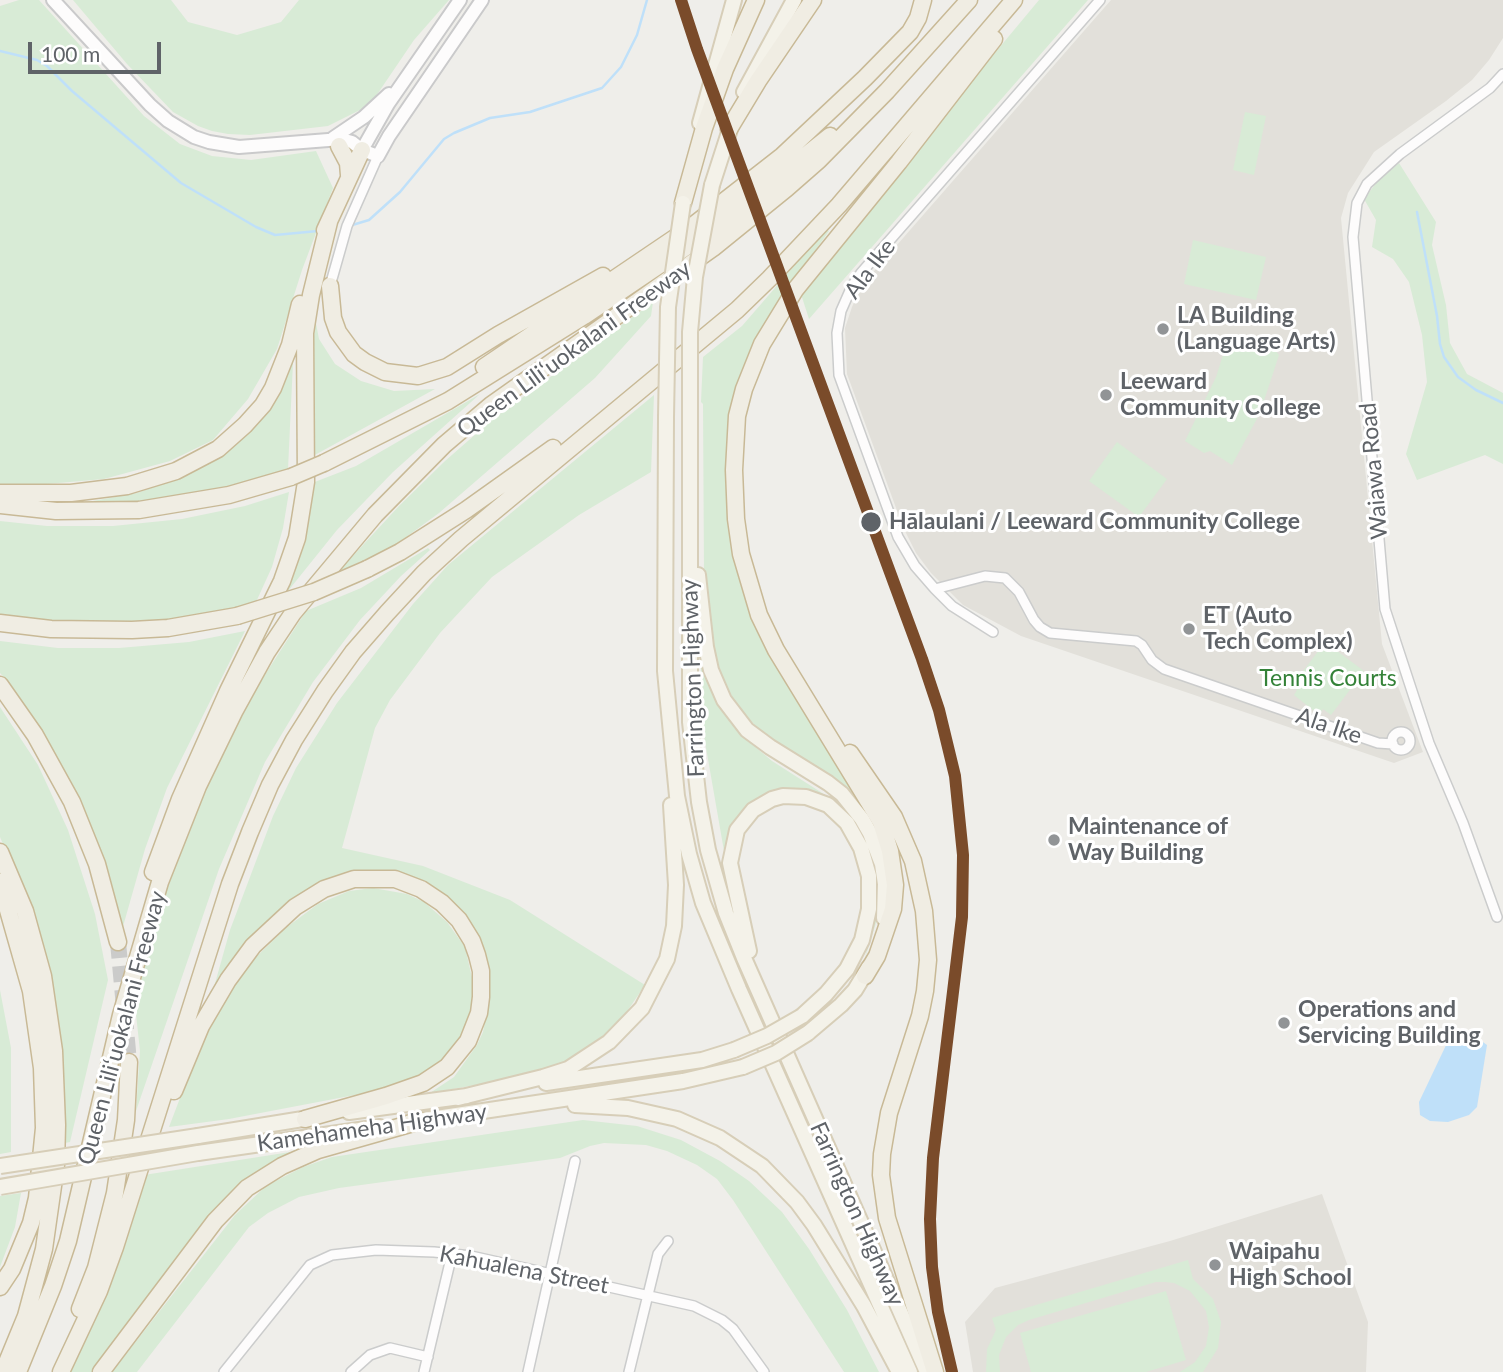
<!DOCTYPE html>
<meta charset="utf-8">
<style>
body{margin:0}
#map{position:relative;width:1503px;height:1372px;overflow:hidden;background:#efeeea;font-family:Lato,sans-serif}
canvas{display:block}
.scale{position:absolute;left:28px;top:42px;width:133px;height:32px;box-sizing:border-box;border:4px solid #5f6368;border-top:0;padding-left:9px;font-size:21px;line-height:24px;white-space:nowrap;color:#5f6368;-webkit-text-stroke:5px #fff;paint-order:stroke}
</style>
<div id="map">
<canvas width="1503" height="1372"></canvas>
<div class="scale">100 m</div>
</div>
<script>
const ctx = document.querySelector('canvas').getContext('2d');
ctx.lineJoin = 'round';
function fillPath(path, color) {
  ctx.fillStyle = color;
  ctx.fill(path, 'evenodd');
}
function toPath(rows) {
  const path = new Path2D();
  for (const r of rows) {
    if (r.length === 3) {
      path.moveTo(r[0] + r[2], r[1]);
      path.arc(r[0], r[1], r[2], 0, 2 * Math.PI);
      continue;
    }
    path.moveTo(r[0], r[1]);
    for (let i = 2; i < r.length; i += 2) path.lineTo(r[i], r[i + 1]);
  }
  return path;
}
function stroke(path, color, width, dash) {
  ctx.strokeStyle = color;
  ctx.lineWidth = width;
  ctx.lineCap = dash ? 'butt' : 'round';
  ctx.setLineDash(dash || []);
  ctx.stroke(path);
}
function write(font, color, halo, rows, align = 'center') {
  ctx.font = font + ' Lato,sans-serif';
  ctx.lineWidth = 6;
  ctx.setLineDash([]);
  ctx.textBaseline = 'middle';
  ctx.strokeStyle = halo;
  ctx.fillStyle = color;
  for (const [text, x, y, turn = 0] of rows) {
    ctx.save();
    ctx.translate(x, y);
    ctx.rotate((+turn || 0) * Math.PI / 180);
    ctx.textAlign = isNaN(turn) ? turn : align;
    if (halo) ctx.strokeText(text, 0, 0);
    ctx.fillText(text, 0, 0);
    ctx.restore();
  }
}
fillPath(toPath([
 [1111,0,1503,0,1503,38,1489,60,1472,80,1446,101,1374,152,1348,193,1341,218,1382,644,1423,752,1394,763,1021,636,963,605,931,573,916,553,903,527,847,374,845,328,852,307,862,285],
 [1322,1194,1368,1322,1366,1372,973,1372,965,1322,995,1288,1170,1241]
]), '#e2e0da');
fillPath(toPath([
 [19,0,39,0,144,116,180,144,212,156,251,160,316,151,333,188,302,270,277,349,248,399,213,440,170,461,104,479,24,486,0,484,0,6],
 [73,0,171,0,188,22,237,35,281,22,299,0,449,0,414,40,374,99,362,109,328,126,250,135,228,134,212,131,198,126,173,112,127,64],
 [1039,0,1088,0,809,319,799,288],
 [1245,112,1266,116,1254,175,1233,170],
 [1399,163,1436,222,1432,245,1446,305,1450,343,1467,374,1503,393,1503,464,1485,455,1417,480,1406,454,1427,382,1422,335,1409,282,1393,259,1372,247,1376,220,1364,199,1380,178],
 [826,229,829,231,788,289,739,391,743,583,856,792,855,796,827,773,779,746,762,733,737,706,724,681,713,655,704,574,703,404,701,402,703,357,742,326],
 [1193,240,1266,257,1256,300,1184,284],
 [653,302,651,316,595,378,439,513,394,546,338,572,399,506,445,461,493,419],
 [313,308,319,339,335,364,361,381,394,391,435,389,313,456],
 [1228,339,1275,350,1279,355,1260,413,1232,465,1210,451,1204,453,1185,441,1216,377],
 [294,341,288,469,214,494,144,504,65,506,137,493,179,478,257,419],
 [480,394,393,472,337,530,288,591,280,593,307,485,356,466],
 [654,395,651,472,579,515,492,577,440,633,390,700,375,728,342,848,423,866,510,900,645,985,626,1013,599,1043,577,1058,539,1074,430,1093,454,1077,477,1045,483,1032,488,1006,489,977,485,958,474,931,382,872,348,873,316,885,271,918,242,948,214,987,230,930,273,816,296,768,337,703,413,604,448,565],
 [1117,442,1167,479,1139,517,1089,481],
 [289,492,283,528,272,567,256,602,196,617,120,624,0,618,0,521,47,526,113,526,182,519,245,506],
 [428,548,430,550,401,576,360,620,313,682,265,762,219,869,136,1111,140,1051,134,996,158,909,184,836,217,762,250,698,306,611,361,588],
 [245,631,167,788,145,849,122,930,54,757,9,683,0,673,0,641,58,648,119,648,189,642],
 [1325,642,1364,671,1331,715,1323,709,1319,715,1294,695,1297,690,1292,686],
 [701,659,717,703,740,734,772,761,830,798,845,812,857,828,873,863,877,887,876,923,865,958,875,910,852,825,796,793,733,824,724,851,701,719],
 [0,707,38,765,68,830,95,914,108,980,70,1142,65,1143,59,1030,46,958,24,895,0,837],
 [373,888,407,894,424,902,447,922,465,947,473,982,471,1011,461,1039,439,1064,426,1074,381,1090,229,1119,169,1127,204,1035,226,995,251,962,287,927,318,904,349,891],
 [0,990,11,1048,11,1152,0,1154],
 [583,1120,637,1126,681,1140,720,1161,749,1181,782,1212,809,1249,847,1310,879,1372,844,1372,733,1200,717,1179,697,1165,667,1151,646,1145,604,1143,590,1146,560,1158,339,1188,299,1197,268,1213,249,1227,137,1372,112,1372,235,1215,266,1186,303,1167,332,1157],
 [303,1150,261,1173,94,1372,71,1372,104,1298,144,1175],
 [21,1193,15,1227,0,1267,0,1196],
 [1188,1260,1193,1279,1213,1299,1221,1322,1218,1348,1203,1372,1180,1372,1195,1362,1206,1346,1209,1327,1206,1311,1190,1291,1174,1283,1165,1282,1156,1282,1029,1320,1018,1325,1006,1337,999,1355,1000,1372,986,1372,987,1349,996,1330,992,1318],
 [1166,1291,1186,1360,1146,1372,1031,1372,1020,1333]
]), '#d8ebd6');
fillPath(toPath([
 [1458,1032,1476,1037,1487,1045,1477,1107,1469,1115,1448,1122,1430,1121,1420,1115,1419,1102,1448,1041]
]), '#bfe0f9');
stroke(toPath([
 [0,51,37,60,47,66,72,91,181,183,256,227,275,235,318,231],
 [1417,212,1437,316,1440,344,1444,357,1458,377,1476,390,1503,403],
 [349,226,369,220,400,192,444,139,454,133,490,118,530,112,602,88,621,67,637,35,647,0]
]), '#bfe0f9', 2.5);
stroke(toPath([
 [118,942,129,1062]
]), '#cbcbca', 16, [16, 8]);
const street = toPath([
 [330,286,347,226,378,156],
 [935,589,985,576,1005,578,1019,592,1034,620,1040,627,1050,633,1136,641,1142,645,1152,660,1164,669,1378,743,1393,744],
 [993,632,952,606,935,589,915,566,898,537,839,375,837,333,841,311,852,286,861,273,1100,0],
 [1401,741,9],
 [1497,917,1463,823,1429,743,1385,609,1353,237,1357,203,1367,184,1400,154,1490,88,1503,74],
 [224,1372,310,1265,332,1255,376,1250,434,1252,471,1256,694,1306,722,1320,733,1329,764,1372],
 [351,1372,370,1355,390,1348,428,1357],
 [424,1372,452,1254],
 [528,1372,575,1161],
 [629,1372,658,1254,668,1241]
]);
const secondary = toPath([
 [53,0,150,105,168,121,194,137,209,142,239,147,341,139,352,142,362,150,378,156,389,136,482,0],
 [333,138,364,117,389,94],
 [362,150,388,104,460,0]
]);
const primary = toPath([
 [744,92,794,0],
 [700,123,734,0],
 [712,185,733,120],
 [690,397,690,722,699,802,708,850,726,913,744,958,927,1372],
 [666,417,665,671,677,796,689,854,703,903,739,989,910,1372],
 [698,575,706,647,711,670,724,700,747,730,770,747,828,783,842,794,862,819,870,833,882,864,885,884,884,918],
 [749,951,730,863,737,830,753,810,772,799,783,796,806,797,828,805,847,823,861,848,869,876,869,909,862,940,847,969,826,994,802,1016],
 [808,1033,841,1005,855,990,869,967],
 [546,1083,702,1060,734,1050],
 [458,1098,543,1077,568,1069,609,1042,642,1008,667,959,674,926,676,885,671,805],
 [575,1105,628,1108,677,1119,720,1138,762,1166,797,1202,814,1225,864,1306,899,1372],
 [349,1112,467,1096],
 [410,1122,683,1081,743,1067],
 [198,1136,315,1117],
 [198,1153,380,1127]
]);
const highway = toPath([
 [729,129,758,81,813,0],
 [339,146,348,163,349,175],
 [683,203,704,128,725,69,756,0],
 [325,230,362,150],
 [330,286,333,318,338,332,354,354,365,362,385,372,418,376,447,367,498,335,603,276],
 [484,367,691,227,782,156,865,78,910,32,918,18,923,0],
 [324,463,448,401,584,316,717,226,830,136],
 [0,493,71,493,127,486,176,471,218,449,245,425,263,405,273,388,290,345,300,304],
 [0,505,56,511,139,510,229,495,291,477],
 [367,569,400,552,466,510,553,448],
 [0,623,51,629,132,630,168,628,237,616],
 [0,685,35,735,72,802,97,864,118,942],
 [850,753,894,817,913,861,924,911,928,960,925,991,920,1016,889,1113,882,1154,881,1175,887,1218,935,1372],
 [0,852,25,911,43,976,54,1051,57,1125,56,1165,44,1249,26,1316,3,1372],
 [153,872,180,799,228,691,282,581,297,538,306,482,305,333,311,295,329,222],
 [0,882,31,991,42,1068,44,1128,37,1198,31,1223,12,1269,0,1287],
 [865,976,877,956,893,909,895,885,890,851,881,822,776,650,759,615,741,554,736,519,734,470,737,416,744,389,762,344,795,290,899,162,994,39],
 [174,1091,201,1026,228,980,253,946,295,907,324,889,354,879,395,879,421,889,442,903,459,920,472,941,477,955,481,971,481,997,479,1013,468,1041,447,1067,423,1083,386,1096,305,1119],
 [80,1309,96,1268,115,1193,126,1120,129,1062],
 [18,1372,53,1286,68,1241,121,1015,160,882,198,786,234,712,267,652,293,613,375,515,444,445,491,405,713,248,787,188,819,160,887,91,969,0],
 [61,1372,99,1291,115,1247,230,884,250,832,270,785,294,740,325,691,353,652,387,613,424,573,461,539,737,310,769,279,839,205,1014,0],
 [101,1372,215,1221,247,1188,282,1166,318,1150,420,1121]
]);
stroke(street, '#cbcccc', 12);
stroke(secondary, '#cacacb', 16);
stroke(primary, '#d7ceb8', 18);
stroke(highway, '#c8b996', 19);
stroke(street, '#fdfcfc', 9);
stroke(secondary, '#fdfcfc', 12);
stroke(primary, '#f4f2e9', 14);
stroke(highway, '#f0ede3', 16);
const primaryBridge = toPath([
 [690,397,690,332,695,277,712,185],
 [666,417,668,307,683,203],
 [734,1050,767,1036,802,1016],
 [743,1067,776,1053,808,1033],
 [0,1166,198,1136],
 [0,1187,198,1153]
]);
const highwayBridge = toPath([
 [291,477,324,463],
 [237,616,314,592,367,569]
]);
stroke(primaryBridge, '#d7ceb8', 18, []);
stroke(highwayBridge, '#c8b996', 19, []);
stroke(primaryBridge, '#f4f2e9', 14);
stroke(highwayBridge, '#f0ede3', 16);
stroke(toPath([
 [681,0,697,49,922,659,939,710,955,776,963,855,962,917,933,1158,930,1219,932,1267,938,1312,952,1372]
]), '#7a4b2a', 12);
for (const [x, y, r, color] of [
 [1163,329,7,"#919496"],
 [1106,395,7,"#919496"],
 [871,522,11,"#5f6368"],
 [1189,629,7,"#919496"],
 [1054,840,7,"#919496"],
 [1284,1023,7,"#919496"],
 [1215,1265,7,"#919496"]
]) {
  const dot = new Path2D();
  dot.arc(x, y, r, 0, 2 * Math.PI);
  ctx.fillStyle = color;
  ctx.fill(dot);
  stroke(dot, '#fff', 2.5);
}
write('23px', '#5f6368', '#fff', [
 ["Ala Ike",870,269,-53],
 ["Queen Liliʻuokalani Freeway",574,349,-36],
 ["Waiawa Road",1374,471,-95],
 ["Farrington Highway",693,678,-92],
 ["Ala Ike",1329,726,19],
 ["Queen Liliʻuokalani Freeway",122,1028,-75],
 ["Kamehameha Highway",372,1128,-8],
 ["Farrington Highway",857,1214,66],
 ["Kahualena Street",524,1270,11]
]);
write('bold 23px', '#5f6368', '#fff', [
 ["LA Building",1177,316],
 ["(Language Arts)",1177,342],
 ["Leeward",1120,382],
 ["Community College",1120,408],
 ["ET (Auto",1203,616],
 ["Tech Complex)",1203,642],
 ["Maintenance of",1068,827],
 ["Way Building",1068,853],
 ["Operations and",1298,1010],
 ["Servicing Building",1298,1036],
 ["Waipahu",1229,1252],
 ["High School",1229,1278]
], 'left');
write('bold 23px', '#5f6368', '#fff', [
 ["Hālaulani / Leeward Community College",889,522]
], 'left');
write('23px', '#348238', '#fff', [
 ["Tennis Courts",1328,679]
]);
</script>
